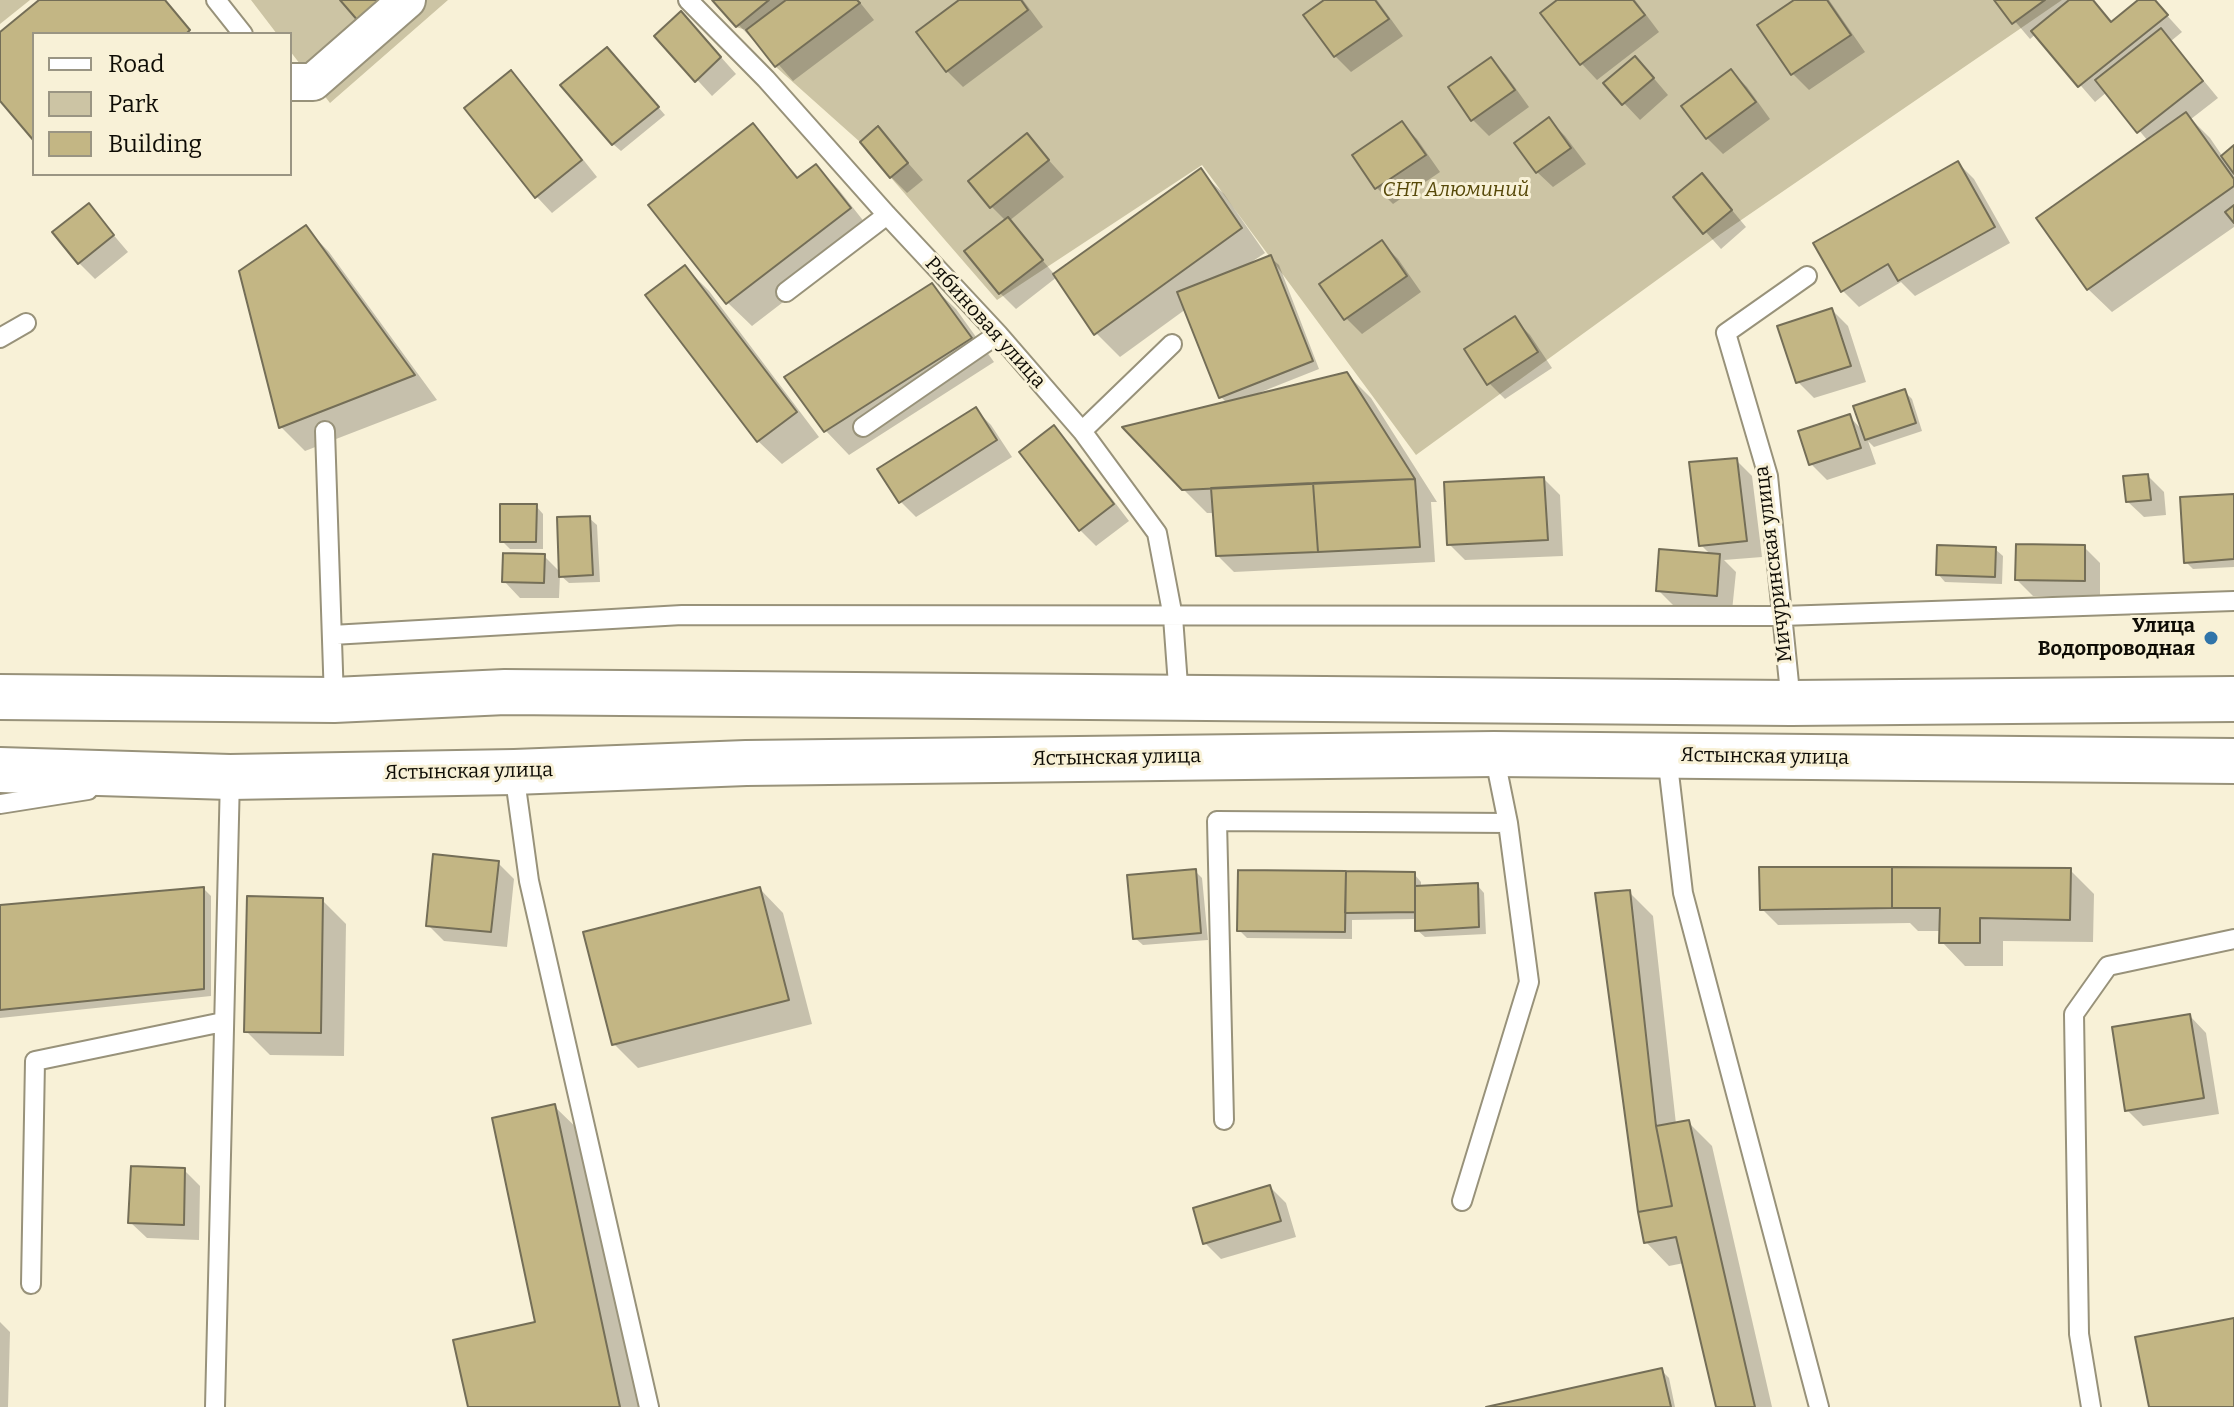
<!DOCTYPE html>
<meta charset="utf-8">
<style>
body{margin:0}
#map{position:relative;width:2234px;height:1407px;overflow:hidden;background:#f8f1d7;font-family:Bitter,serif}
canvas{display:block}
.legend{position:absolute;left:32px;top:32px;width:260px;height:144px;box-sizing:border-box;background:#f8f1d7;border:2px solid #9a9583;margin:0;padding:10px 14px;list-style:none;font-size:24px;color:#0e0c05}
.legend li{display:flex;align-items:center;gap:16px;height:40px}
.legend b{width:40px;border:2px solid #9a9583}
</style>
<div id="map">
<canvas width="2234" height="1407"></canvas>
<ul class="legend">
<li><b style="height:10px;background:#fff"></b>Road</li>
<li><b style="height:22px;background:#ccc4a4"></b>Park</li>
<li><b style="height:22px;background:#c3b684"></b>Building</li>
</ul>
</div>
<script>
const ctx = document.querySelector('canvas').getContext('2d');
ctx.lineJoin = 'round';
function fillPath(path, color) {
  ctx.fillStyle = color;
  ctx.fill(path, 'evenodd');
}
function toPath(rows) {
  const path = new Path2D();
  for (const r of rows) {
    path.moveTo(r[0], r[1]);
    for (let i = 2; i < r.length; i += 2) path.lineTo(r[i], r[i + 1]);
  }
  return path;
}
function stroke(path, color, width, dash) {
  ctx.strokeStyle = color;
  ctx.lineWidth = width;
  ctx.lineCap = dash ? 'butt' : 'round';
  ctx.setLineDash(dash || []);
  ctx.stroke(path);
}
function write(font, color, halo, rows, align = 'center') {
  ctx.font = font + ' Bitter,serif';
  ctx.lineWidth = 6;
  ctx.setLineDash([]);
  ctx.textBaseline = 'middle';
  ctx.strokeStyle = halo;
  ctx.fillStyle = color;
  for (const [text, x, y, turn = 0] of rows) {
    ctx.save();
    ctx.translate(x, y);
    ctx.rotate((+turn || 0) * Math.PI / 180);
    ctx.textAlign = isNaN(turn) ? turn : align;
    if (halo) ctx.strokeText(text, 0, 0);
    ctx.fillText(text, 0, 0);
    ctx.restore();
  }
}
fillPath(toPath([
 [0,0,30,0,0,24],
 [251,0,448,0,330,103,290,51,290,34,277,34],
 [712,0,2062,0,1712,240,1416,455,1202,165,997,300,860,142,776,67,746,30,736,27]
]), '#ccc4a4');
fillPath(toPath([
 [715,0,858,0,874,20,793,81,756,39,754,41],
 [962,0,1023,0,1043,27,963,87,947,71],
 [1328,0,1377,0,1403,36,1351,72,1335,56,1306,15],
 [1560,0,1635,0,1659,32,1597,80,1582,64,1543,14],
 [1797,0,1829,0,1865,52,1809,90,1793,74,1759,25],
 [1997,0,2092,0,2112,23,2142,0,2153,0,2182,32,2171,41,2218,98,2191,119,2210,138,2223,157,2234,148,2234,227,2112,312,2088,289,2148,141,2107,92,2095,102,2036,34,2030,39],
 [696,29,736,74,712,96,657,36],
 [615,57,665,115,621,151,613,144],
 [1490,59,1506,75,1529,107,1489,136,1473,120,1450,88],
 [1731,71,1747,87,1770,119,1723,154,1707,138],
 [511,73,527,89,597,177,552,213,537,197,467,108],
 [1651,75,1668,95,1640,120,1606,84],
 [1549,120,1565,136,1586,164,1553,187,1537,172],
 [1401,123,1417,139,1440,172,1393,204,1377,188,1355,155],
 [753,126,800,179,816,166,839,190,873,233,752,326,728,303,651,206],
 [878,129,923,180,907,193,891,177],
 [1027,136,1064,177,1009,221,1055,275,1200,171,1224,194,1265,253,1247,265,1271,258,1279,265,1319,369,1256,394,1257,396,1347,374,1371,398,1437,502,1431,502,1435,562,1234,572,1218,556,1215,513,1207,513,1183,489,1227,403,1221,397,1186,309,1120,357,1096,333,1057,277,1016,309,1000,293,1006,221,991,206],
 [1958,163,1974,179,2010,243,1915,296,1901,282,1859,307,1843,291],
 [1717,192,1746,227,1721,249,1676,198],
 [89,206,128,252,95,279,79,263],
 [306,228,329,252,437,400,305,451,281,427],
 [1382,243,1398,259,1421,292,1362,334,1346,318],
 [685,267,709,291,819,437,782,464,758,441],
 [932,286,956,309,994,362,849,455,826,431],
 [1832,310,1848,326,1866,382,1814,398,1798,382],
 [1514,319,1530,335,1552,368,1505,399,1489,383],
 [1904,391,1912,399,1922,431,1874,447,1868,441,1876,464,1827,480,1811,464,1800,432,1849,416,1863,431],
 [975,409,991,425,1012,457,916,517,900,501],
 [1054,428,1070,444,1129,521,1096,546,1080,530],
 [1736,460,1752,476,1762,557,1724,560,1736,572,1732,611,1674,606,1658,590,1711,555,1701,545],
 [2148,476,2164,492,2166,515,2144,517,2127,501],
 [1544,479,1560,495,1563,556,1465,560,1449,544],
 [2234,496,2234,567,2193,569,2186,562],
 [536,506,543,514,543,549,510,549,502,541],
 [589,518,597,525,600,582,569,583,560,575,559,598,520,598,504,581,544,556,561,573],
 [2084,547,2100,563,2100,596,2033,596,2017,580],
 [1995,549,2003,556,2002,584,1945,582,1938,574],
 [498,863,514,879,507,947,444,941,428,925],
 [2070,870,2094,894,2093,942,2003,941,2003,966,1965,966,1942,942,1942,931,1918,931,1910,923,1778,925,1762,909],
 [1195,871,1202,878,1208,940,1143,945,1135,938],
 [1414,874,1421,882,1421,888,1477,885,1484,893,1486,934,1425,937,1417,930,1417,919,1352,920,1352,939,1247,938,1239,930],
 [204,889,211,896,211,996,0,1018,0,907],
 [760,889,783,913,812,1024,638,1068,614,1044],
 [1629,892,1653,916,1676,1124,1688,1122,1712,1146,1772,1407,1718,1407,1684,1263,1669,1266,1646,1242],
 [322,900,346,924,344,1056,270,1055,246,1031],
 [2190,1016,2206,1033,2219,1114,2143,1126,2127,1110],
 [554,1106,585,1136,643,1407,470,1407,538,1323],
 [184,1170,200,1186,199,1240,147,1238,130,1222],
 [1270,1187,1286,1203,1296,1237,1221,1259,1205,1243],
 [0,1322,10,1332,8,1407,0,1407],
 [1661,1370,1669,1378,1675,1407,1495,1407]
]), '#0003');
const building = toPath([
 [39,0,165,0,190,30,186,34,34,34,34,141,0,101,0,32,39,0],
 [340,0,386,0,359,22,340,0],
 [712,0,769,0,736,27,712,0],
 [786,0,857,0,860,3,775,67,746,30,786,0],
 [959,0,1021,0,1028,10,946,72,916,32,959,0],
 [1324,0,1375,0,1389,19,1334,57,1303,15,1324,0],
 [1557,0,1633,0,1645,15,1580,65,1540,13,1557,0],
 [1794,0,1827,0,1851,35,1791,75,1757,25,1794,0],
 [1994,0,2045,0,2012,24,1994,0],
 [2069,0,2093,0,2111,22,2138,0,2155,0,2168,15,2078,87,2031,31,2069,0],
 [681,11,721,57,695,82,654,36,681,11],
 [2161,28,2203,81,2137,133,2095,80,2161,28],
 [607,47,659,107,612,145,560,85,607,47],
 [1635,56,1654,78,1622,105,1603,83,1635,56],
 [1491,57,1515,90,1471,121,1448,87,1491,57],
 [1731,69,1756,102,1706,139,1681,106,1731,69],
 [511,70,582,160,535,198,464,108,511,70],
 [2186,112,2234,179,2234,186,2087,290,2036,218,2186,112],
 [1549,117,1571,148,1536,173,1514,143,1549,117],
 [1402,121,1426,155,1375,189,1352,155,1402,121],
 [753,123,797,178,816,164,851,208,726,304,648,205,753,123],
 [878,126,908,163,890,178,860,142,878,126],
 [1027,133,1049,160,990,208,968,181,1027,133],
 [2234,145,2234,174,2221,156,2234,145],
 [1958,161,1995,227,1898,281,1888,264,1841,292,1813,243,1958,161],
 [1201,168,1242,228,1094,335,1053,274,1201,168],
 [1702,173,1732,210,1703,234,1673,197,1702,173],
 [89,203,114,235,78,264,52,232,89,203],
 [2234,205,2234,223,2225,212,2234,205],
 [1008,217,1043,260,999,294,964,251,1008,217],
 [306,225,415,375,279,428,239,271,306,225],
 [1382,240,1407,276,1344,320,1319,284,1382,240],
 [1271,255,1313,361,1219,398,1177,292,1271,255],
 [685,265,797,412,757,442,645,295,685,265],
 [932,283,972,338,824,432,784,377,932,283],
 [1832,308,1851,366,1796,383,1777,326,1832,308],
 [1515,316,1538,352,1487,385,1464,349,1515,316],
 [1347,372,1415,479,1182,490,1122,427,1347,372],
 [1905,389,1916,423,1865,440,1853,406,1905,389],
 [976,407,997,440,899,503,877,469,976,407],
 [1850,414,1861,448,1809,465,1798,431,1850,414],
 [1054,425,1114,504,1079,531,1019,452,1054,425],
 [1737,458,1747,541,1699,546,1689,462,1737,458],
 [2148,474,2151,500,2126,502,2123,476,2148,474],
 [1544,477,1548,540,1447,545,1444,482,1544,477],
 [1415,479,1420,547,1318,552,1313,483,1415,479],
 [1313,483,1318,552,1216,556,1211,488,1313,483],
 [2234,494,2234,559,2184,563,2180,497,2234,494],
 [500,504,537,504,536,542,500,542,500,504],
 [590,516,593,575,559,577,557,517,590,516],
 [2016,544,2085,545,2085,581,2015,580,2016,544],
 [1937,545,1996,547,1995,577,1936,575,1937,545],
 [1659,549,1720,554,1717,596,1656,591,1659,549],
 [503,553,545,554,544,583,502,582,503,553],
 [433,854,499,861,491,932,426,926,433,854],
 [1759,867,1892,867,1892,908,1760,910,1759,867],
 [1892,867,2071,868,2070,920,1980,918,1980,943,1939,943,1940,908,1892,908,1892,867],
 [1196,869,1201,933,1133,939,1127,875,1196,869],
 [1238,870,1346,871,1345,932,1237,931,1238,870],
 [1346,871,1415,872,1415,912,1345,913,1346,871],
 [1478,883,1479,927,1415,931,1415,886,1478,883],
 [204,887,204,989,0,1010,0,905,204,887],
 [760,887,789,1000,612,1045,583,932,760,887],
 [1630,890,1656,1126,1672,1206,1638,1212,1595,893,1630,890],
 [247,896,323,898,321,1033,244,1032,247,896],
 [2190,1014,2204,1098,2125,1111,2112,1027,2190,1014],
 [555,1104,620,1407,468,1407,453,1340,535,1322,492,1118,555,1104],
 [1689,1120,1755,1407,1716,1407,1676,1237,1644,1243,1638,1212,1672,1206,1656,1126,1689,1120],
 [131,1166,185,1168,184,1225,128,1223,131,1166],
 [1270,1185,1281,1221,1203,1244,1193,1208,1270,1185],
 [2234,1318,2234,1407,2149,1407,2135,1337,2234,1318],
 [1662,1368,1671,1407,1486,1407,1662,1368]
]);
fillPath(building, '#c3b684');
stroke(building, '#746e57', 2);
const lane = toPath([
 [216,0,243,34],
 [688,0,766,79,887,215,998,334,1082,431,1157,533,1173,617,1179,699],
 [786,292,887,215],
 [0,338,26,323],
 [863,427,998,334],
 [325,431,334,700],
 [1082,431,1172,344],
 [332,635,682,615,1781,616,2234,601],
 [1791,703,1768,476,1726,333,1807,276],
 [1667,756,1683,893,1819,1407],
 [514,772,529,881,649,1407],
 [0,804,88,790],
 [1224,1120,1217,821,1508,823],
 [1462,1201,1529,982,1508,823,1494,754],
 [31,1284,35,1061,223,1022],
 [215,1407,230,777],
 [2091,1407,2079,1334,2074,1014,2108,966,2234,939]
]);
const street = toPath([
 [290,82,313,82,407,0]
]);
const primary = toPath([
 [0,697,334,700,505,692,1791,703,2234,699],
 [0,770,230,777,514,772,746,763,1494,754,2234,761]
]);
stroke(lane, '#98927a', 22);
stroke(street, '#98927a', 40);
stroke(primary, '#98927a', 48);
stroke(lane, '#fff', 18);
stroke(street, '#fff', 36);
stroke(primary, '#fff', 44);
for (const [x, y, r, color] of [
 [2211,638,8,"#3074a9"]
]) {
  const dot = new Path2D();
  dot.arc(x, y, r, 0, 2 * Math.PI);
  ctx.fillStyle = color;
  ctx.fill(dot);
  stroke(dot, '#f8f1d7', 3);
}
write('italic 20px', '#574909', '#f8f1d7', [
 ["СНТ Алюминий",1456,190]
]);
write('20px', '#0e0c05', '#f8f1d7', [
 ["Рябиновая улица",985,323,48],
 ["Мичуринская улица",1774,564,-97],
 ["Ястынская улица",1765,757,1],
 ["Ястынская улица",1117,758,-1],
 ["Ястынская улица",469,772,-1]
]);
write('bold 20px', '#0e0c05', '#f8f1d7', [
 ["Улица",2195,626],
 ["Водопроводная",2195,649]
], 'right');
</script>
